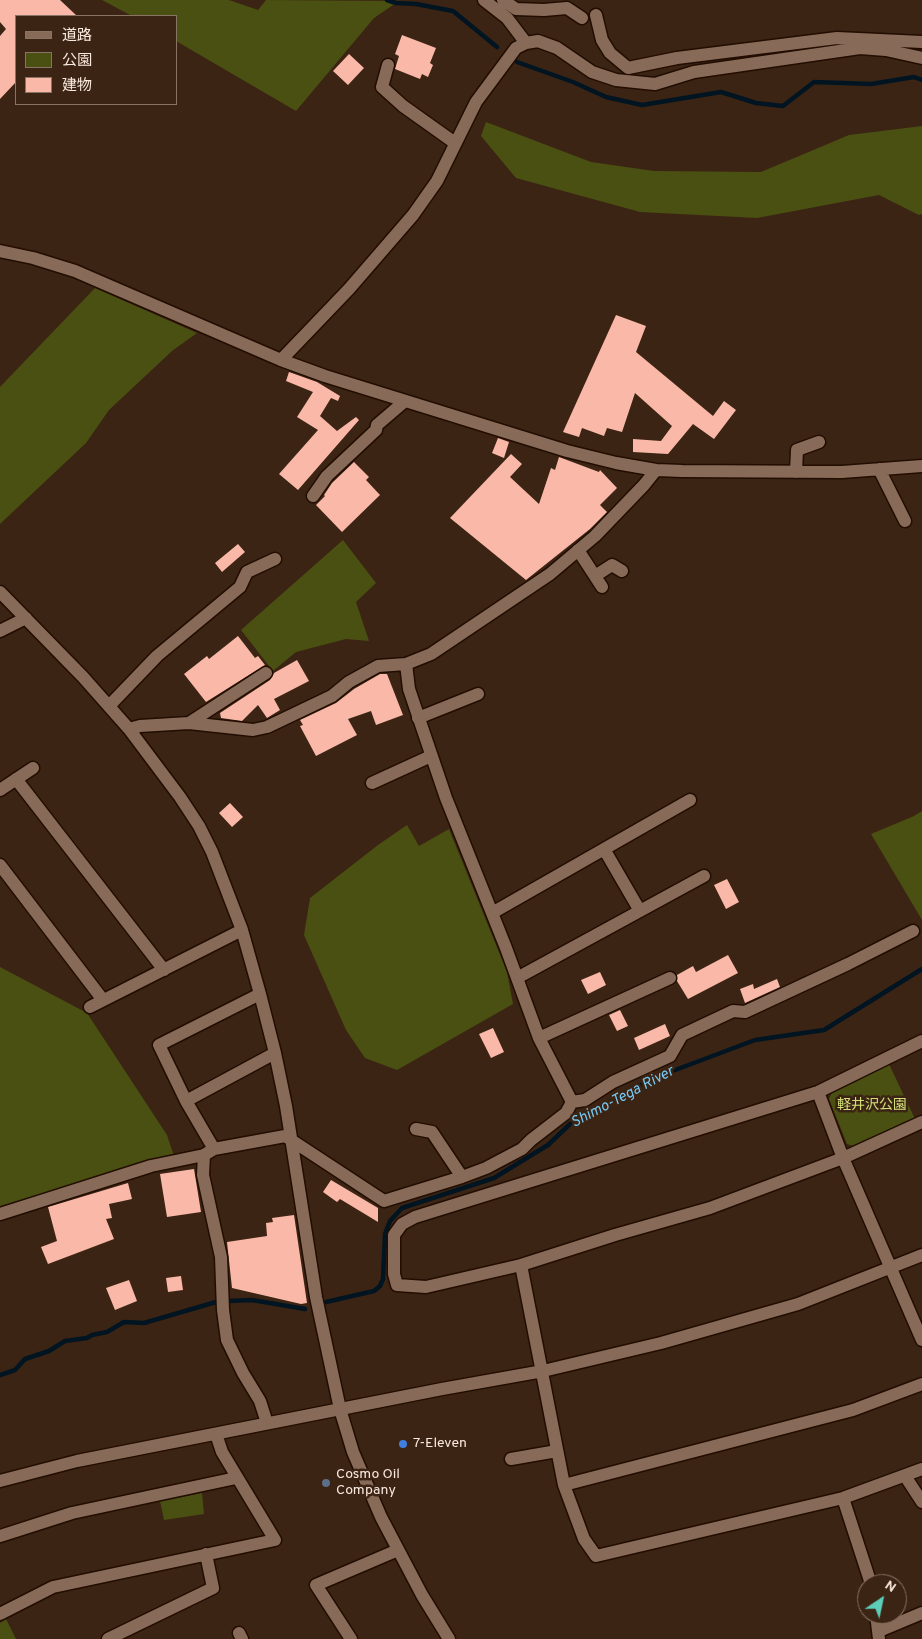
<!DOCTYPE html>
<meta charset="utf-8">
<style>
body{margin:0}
#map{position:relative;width:922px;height:1639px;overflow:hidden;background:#3c2414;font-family:Overpass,"Noto Sans JP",sans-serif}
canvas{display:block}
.legend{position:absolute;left:15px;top:15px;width:162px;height:90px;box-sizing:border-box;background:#3c2414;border:1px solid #887365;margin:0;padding:6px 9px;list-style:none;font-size:15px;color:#fae9df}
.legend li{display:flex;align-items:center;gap:10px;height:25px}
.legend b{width:25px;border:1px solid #887365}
.north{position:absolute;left:857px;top:1574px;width:50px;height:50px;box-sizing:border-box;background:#3c2414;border:1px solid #887365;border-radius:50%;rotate:34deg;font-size:14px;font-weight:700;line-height:20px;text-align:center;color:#fae9df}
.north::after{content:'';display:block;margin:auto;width:18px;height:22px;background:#5cceba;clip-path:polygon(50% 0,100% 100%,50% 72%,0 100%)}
</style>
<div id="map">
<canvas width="922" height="1639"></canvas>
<ul class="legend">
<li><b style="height:6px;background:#876b58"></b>道路</li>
<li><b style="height:14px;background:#495011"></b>公園</li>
<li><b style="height:14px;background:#fab9a8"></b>建物</li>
</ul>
<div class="north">N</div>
</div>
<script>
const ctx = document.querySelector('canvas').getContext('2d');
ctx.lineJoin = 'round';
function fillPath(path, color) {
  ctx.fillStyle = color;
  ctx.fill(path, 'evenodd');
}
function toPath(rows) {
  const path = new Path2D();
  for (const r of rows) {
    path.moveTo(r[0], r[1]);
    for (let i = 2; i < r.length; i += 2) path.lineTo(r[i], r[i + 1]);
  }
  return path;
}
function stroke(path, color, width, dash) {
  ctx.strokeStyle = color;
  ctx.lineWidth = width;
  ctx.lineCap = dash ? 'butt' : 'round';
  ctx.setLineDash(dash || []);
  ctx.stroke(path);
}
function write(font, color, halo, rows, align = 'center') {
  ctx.font = font + ' Overpass,"Noto Sans JP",sans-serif';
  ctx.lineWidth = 5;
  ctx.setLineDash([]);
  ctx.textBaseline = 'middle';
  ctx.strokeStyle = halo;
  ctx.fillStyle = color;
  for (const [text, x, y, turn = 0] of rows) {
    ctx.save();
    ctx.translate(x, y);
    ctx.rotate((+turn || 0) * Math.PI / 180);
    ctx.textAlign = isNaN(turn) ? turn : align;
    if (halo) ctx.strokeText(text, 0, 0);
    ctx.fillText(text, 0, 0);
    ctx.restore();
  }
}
fillPath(toPath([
 [102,0,229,0,258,10,266,0,399,1,374,18,296,111,176,41,176,16,132,16],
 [486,122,591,162,654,171,761,172,849,135,922,126,922,214,919,215,879,195,757,218,640,212,516,178,481,136],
 [95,288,197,333,172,351,109,410,86,443,0,524,0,387],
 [343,540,376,583,356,602,369,641,346,639,296,652,273,671,241,630],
 [922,811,922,920,871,834,914,816],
 [407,825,419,846,449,829,507,972,513,1004,397,1070,365,1058,346,1030,304,935,310,898,378,845],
 [0,967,87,1013,167,1135,174,1156,138,1165,0,1206],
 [889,1064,916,1121,857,1147,847,1144,829,1099,833,1090],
 [202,1493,204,1514,164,1520,160,1501],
 [6,1619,16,1639,0,1639,0,1623]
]), '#495011');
stroke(toPath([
 [387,0,396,3,416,4,453,11,497,47],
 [517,62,573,82,606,97,642,105,721,92,756,103,783,106,814,82,871,84,914,77,922,80],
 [229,1301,252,1300,305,1309],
 [326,1302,374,1291,380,1286,383,1279,385,1234,390,1221,402,1208,494,1178,548,1145,570,1124,654,1078,755,1040,824,1030,922,969],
 [0,1375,15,1370,25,1359,49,1351,65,1341,87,1338,92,1335,107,1332,124,1322,144,1323,216,1302]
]), '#001521', 4.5);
fillPath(toPath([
 [0,0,60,0,77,16,16,16,16,82,0,99,0,36,6,29,0,22],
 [402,35,436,48,430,63,433,65,428,77,422,74,420,79,395,69,399,56,395,54],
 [349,54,364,68,348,85,333,71],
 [616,315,646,326,636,352,713,416,724,401,736,410,714,439,693,424,668,454,633,452,633,439,661,441,672,426,635,393,622,432,607,428,604,436,582,428,579,437,563,432],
 [289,372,317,382,340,396,338,401,331,398,320,416,337,431,356,417,359,420,298,490,279,474,318,430,297,417,313,392,286,381],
 [498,438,509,442,504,458,492,453],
 [511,454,522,464,510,477,539,504,551,468,555,470,559,457,599,472,600,470,617,488,600,505,607,512,590,529,526,580,450,518],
 [354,462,369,477,366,480,380,495,342,532,316,505,325,496,324,495,332,483],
 [238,544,245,552,222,572,215,563],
 [238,636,255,658,258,656,265,665,206,702,184,674,207,656,209,659],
 [297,660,309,681,274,699,280,710,267,718,258,705,242,721,221,718,220,713,270,680,274,673],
 [380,674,387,674,403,715,376,725,371,711,348,719,357,735,316,756,300,726,303,725,300,720,336,703,354,689],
 [230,803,243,817,232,827,219,813],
 [727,879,739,902,726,909,714,885],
 [728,955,738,973,688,999,677,981,677,975,693,966,696,972],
 [600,972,606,985,588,994,581,980],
 [777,979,780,987,745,1003,740,989,753,984,754,989],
 [620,1010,628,1026,617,1031,609,1015],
 [665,1024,670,1036,639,1050,634,1038],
 [493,1028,504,1052,491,1058,479,1034],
 [194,1169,201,1212,167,1217,160,1174],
 [331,1180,378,1208,378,1222,340,1199,337,1202,323,1192],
 [128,1183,132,1199,109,1204,112,1218,106,1219,114,1239,48,1264,41,1247,57,1241,48,1207],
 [294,1215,307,1303,301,1304,232,1288,227,1242,267,1236,266,1223,273,1222,272,1218],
 [181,1276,183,1290,168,1292,166,1278],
 [129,1280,137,1301,115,1310,106,1288]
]), '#fab9a8');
const minor = toPath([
 [484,0,507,18,526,43],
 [503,0,516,9,544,10,567,8,582,18],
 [596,15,602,40,610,53,628,68,677,58,837,38,922,42],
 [388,65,382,87,403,106,455,143],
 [0,251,33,258,75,271,281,360,325,376,567,451,616,463,656,470,682,471,842,472,922,466],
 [281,360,349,289,413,215,437,181,476,102,516,48,526,43,538,41,557,48,592,72,616,80,655,84,694,72,860,48,886,50,922,58],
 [879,469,905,521],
 [796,472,797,450,819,442],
 [313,496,327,476,376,430,377,425,405,401],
 [578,550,602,587],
 [595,576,612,565,622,571],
 [0,592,83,677,129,729,180,797,199,826,212,852,242,930,260,994,275,1053,286,1106,316,1297,340,1409,353,1452,381,1517,422,1595,449,1639],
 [0,631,26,618],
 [406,664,409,689,446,798,506,948,539,1038,572,1102],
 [109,706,157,656,240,587,247,572,275,559],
 [418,718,478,694],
 [189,723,266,673],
 [129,729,140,726,189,723,253,730,267,727,332,696,349,682,378,666,406,664,431,654,550,574,595,536,644,485,656,470],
 [16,779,164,970],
 [372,783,431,756],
 [0,790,33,768],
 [604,849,640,911],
 [0,865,103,1000],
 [492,913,690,800],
 [517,978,704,876],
 [90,1007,242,930],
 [539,1038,670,978],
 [922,1041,818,1092,415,1217,402,1224,394,1235,394,1274,397,1285,426,1287,521,1265,615,1235,710,1208,843,1158,922,1122],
 [818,1092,843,1158,922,1340],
 [186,1101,275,1053],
 [416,1129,432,1132,462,1177],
 [214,1149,186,1101,159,1045,260,994],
 [204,1155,203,1175,221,1257,223,1310,227,1340,243,1373,260,1401,267,1423],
 [0,1214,151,1166,204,1155,214,1149,285,1136,384,1201,462,1177,486,1168,522,1149,531,1140,566,1113,572,1102,585,1100,613,1082,670,1056,682,1035,733,1011,745,1012,848,964,913,931],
 [521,1265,564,1485,584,1539,596,1556,843,1498,922,1469],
 [511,1459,557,1451],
 [905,1476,922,1502],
 [0,1481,77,1461,442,1389,543,1371,661,1343,798,1304,922,1255],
 [564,1485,853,1410,922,1384],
 [843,1498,871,1584],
 [0,1536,72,1513,236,1478],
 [0,1614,53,1587,275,1540,222,1452,216,1434],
 [876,1614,879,1639],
 [879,1631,922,1613],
 [239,1633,242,1639],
 [108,1639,213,1588,206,1554],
 [351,1639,316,1585,398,1550]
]);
stroke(minor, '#220d00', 15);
stroke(minor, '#876b58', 12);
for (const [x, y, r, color] of [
 [403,1444,5,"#3f7fe0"],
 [326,1483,5,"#5c6f8a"]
]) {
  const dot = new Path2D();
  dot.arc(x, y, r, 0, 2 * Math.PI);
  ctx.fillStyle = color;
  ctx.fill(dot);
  stroke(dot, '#3c2414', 2);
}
write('14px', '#d1e079', '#3c2414', [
 ["軽井沢公園",872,1106]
]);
write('14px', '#fae9df', '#3c2414', [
 ["7-Eleven",413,1444],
 ["Cosmo Oil",336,1475],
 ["Company",336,1491]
], 'left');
write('italic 15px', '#75caf5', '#3c2414', [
 ["Shimo-Tega River",623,1098,-28]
]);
</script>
